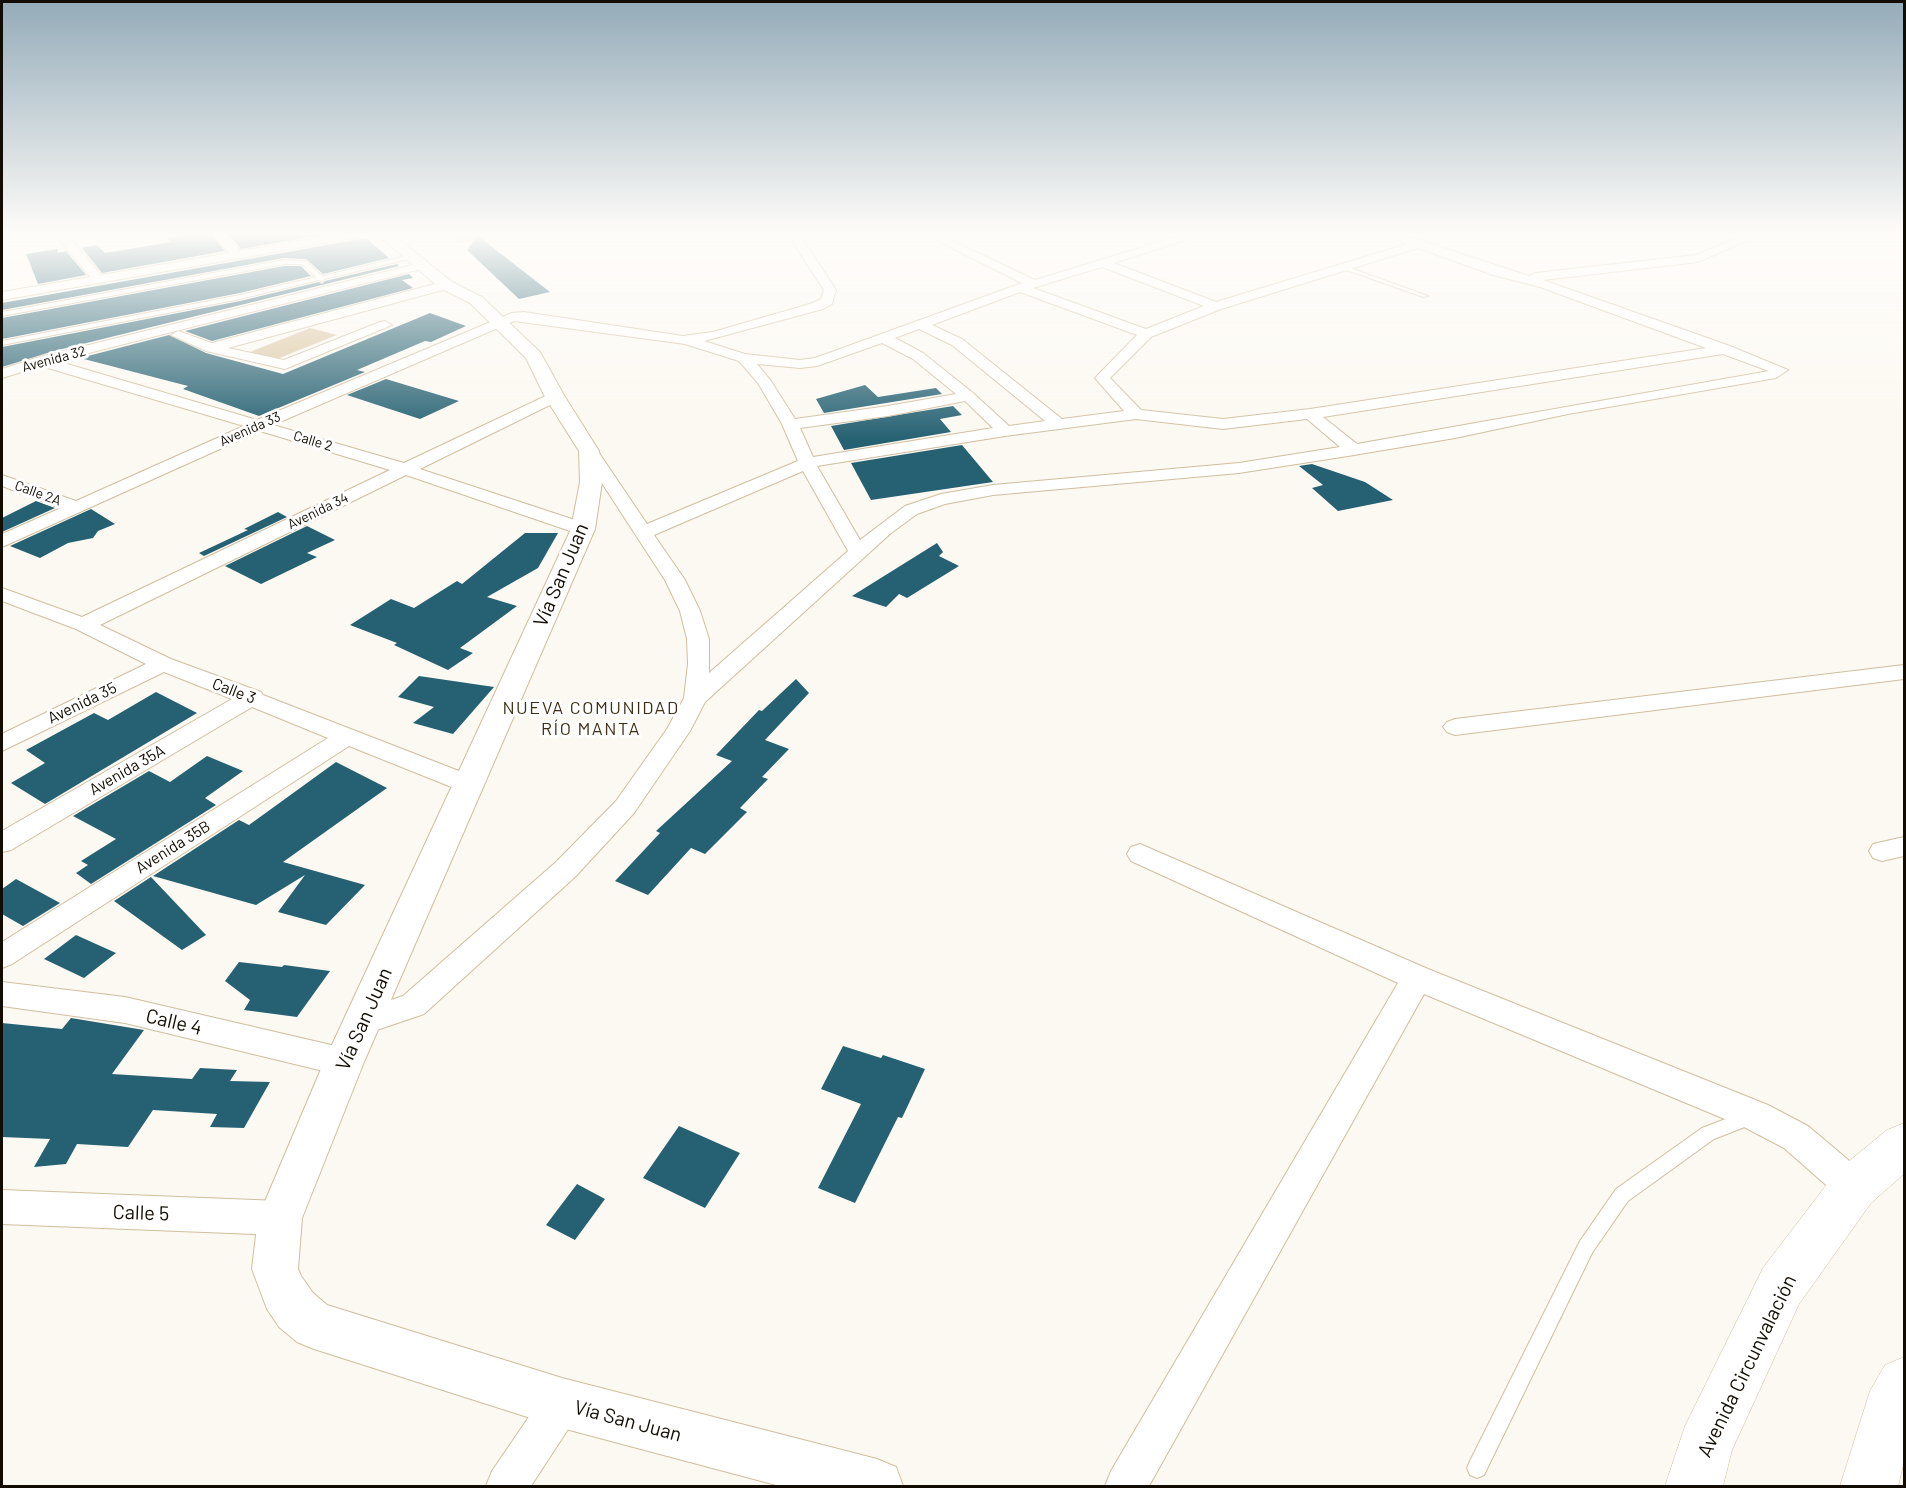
<!DOCTYPE html>
<meta charset="utf-8">
<style>
body{margin:0}
#map{position:relative;width:1906px;height:1488px;overflow:hidden;background:#fcf9f2;font-family:Barlow,sans-serif}
canvas{display:block}
.frame{position:absolute;inset:0;border:3px solid #120c03;pointer-events:none}
</style>
<div id="map">
<canvas width="1906" height="1488"></canvas>
<div class="frame"></div>
</div>
<script>
const ctx = document.querySelector('canvas').getContext('2d');
ctx.lineJoin = 'round';
function fillPath(path, color) {
  ctx.fillStyle = color;
  ctx.fill(path, 'evenodd');
}
function toPath(rows) {
  const path = new Path2D();
  for (const r of rows) {
    path.moveTo(r[0], r[1]);
    for (let i = 2; i < r.length; i += 2) path.lineTo(r[i], r[i + 1]);
  }
  return path;
}
function stroke(path, color, width, dash) {
  ctx.strokeStyle = color;
  ctx.lineWidth = width;
  ctx.lineCap = dash ? 'butt' : 'round';
  ctx.setLineDash(dash || []);
  ctx.stroke(path);
}
function write(font, color, halo, rows, align = 'center') {
  ctx.font = font + ' Barlow,sans-serif';
  ctx.lineWidth = 6;
  ctx.setLineDash([]);
  ctx.textBaseline = 'middle';
  ctx.strokeStyle = halo;
  ctx.fillStyle = color;
  for (const [text, x, y, turn = 0] of rows) {
    ctx.save();
    ctx.translate(x, y);
    ctx.rotate((+turn || 0) * Math.PI / 180);
    ctx.textAlign = isNaN(turn) ? turn : align;
    if (halo) ctx.strokeText(text, 0, 0);
    ctx.fillText(text, 0, 0);
    ctx.restore();
  }
}
fillPath(toPath([
 [451,232,548,232,459,243],
 [310,328,337,335,277,359,250,352]
]), '#dbc7a3');
fillPath(toPath([
 [196,232,209,232,225,251,102,273,82,248,97,245,105,253,171,242,166,238],
 [226,232,338,232,241,249],
 [478,236,550,292,519,299,467,250],
 [366,238,389,258,323,274,306,259,284,258,2,310,2,303],
 [57,249,58,253,66,251,86,275,38,284,26,254],
 [397,264,399,266,54,351,2,367,2,347,240,301,319,282,322,284,325,281],
 [284,266,301,266,311,276,240,293,2,339,2,318],
 [409,274,413,278,402,280,413,288,212,341,185,331],
 [430,313,466,326,431,342,425,341,357,370,365,372,259,416,183,389,188,386,80,358,169,335,206,353,283,374],
 [386,379,459,401,420,419,347,395],
 [865,385,878,397,936,388,942,394,824,413,816,399],
 [953,406,962,415,940,419,951,432,844,450,831,426],
 [962,445,993,482,871,500,851,463],
 [1312,464,1365,482,1393,500,1338,511,1312,488,1323,485,1299,466],
 [36,501,55,508,2,532,2,518],
 [91,509,115,524,98,531,93,538,68,543,40,558,10,546],
 [278,512,287,517,204,556,199,553,248,530,244,529],
 [307,526,335,540,307,553,317,557,261,584,225,566],
 [525,533,558,533,538,568,487,597,517,606,460,648,473,653,448,670,394,645,397,643,350,625,391,599,414,608,457,581,462,584],
 [937,543,943,552,939,556,959,566,907,598,899,594,886,607,852,596],
 [419,676,494,687,453,734,413,723,434,707,398,697],
 [796,679,809,693,765,740,789,749,762,777,768,779,740,808,747,812,705,854,691,848,648,895,615,881,660,833,656,831,732,761,716,755,759,710,762,711],
 [156,692,197,713,45,804,11,783,45,763,26,750,94,713,108,720],
 [207,756,243,771,205,798,216,805,91,884,76,873,88,865,81,861,116,839,73,816,149,771,170,782],
 [336,762,387,788,283,862,365,885,326,925,278,912,305,875,256,905,153,876,239,820,249,825],
 [151,877,206,935,182,950,114,901],
 [16,879,60,903,23,926,2,914,2,889],
 [76,935,116,953,84,978,44,959],
 [239,962,282,967,284,965,330,971,297,1017,244,1010,250,1000,225,981],
 [71,1018,144,1030,112,1074,192,1079,200,1068,237,1070,230,1081,270,1082,244,1128,210,1127,217,1114,153,1110,128,1147,77,1144,66,1164,34,1167,50,1139,2,1137,2,1023,62,1029],
 [843,1046,881,1058,883,1055,925,1069,902,1118,898,1117,855,1203,818,1188,861,1104,821,1089],
 [679,1126,740,1153,705,1208,643,1178],
 [577,1184,605,1199,575,1240,546,1225]
]), '#256172');
const service = toPath([
 [411,255,413,258,324,279,322,282,319,280,240,299,2,345,2,341,240,295,316,277,302,264,284,264,2,316,2,312,284,260,306,261,322,276,411,255],
 [1341,266,1345,266,1428,296,1423,297,1341,268,1341,266],
 [1749,1110,1755,1113,1757,1118,1755,1123,1714,1139,1628,1201,1592,1253,1484,1475,1477,1478,1470,1475,1467,1468,1470,1461,1580,1241,1616,1189,1702,1128,1749,1110]
]);
const minor = toPath([
 [57,232,69,232,69,237,101,275,229,253,211,232,223,232,240,251,352,232,378,232,372,235,2,300,2,292,90,277,59,239,57,232],
 [786,232,798,232,836,290,832,304,823,309,704,341,745,354,800,360,815,358,1022,283,934,239,932,237,938,234,1035,280,1192,232,1210,232,1114,263,1216,302,1407,244,1378,232,1395,232,1529,276,1535,273,1696,255,1751,232,1767,232,1698,262,1543,280,1730,346,1788,370,1776,378,1568,414,1455,438,1354,455,1239,473,993,495,945,504,917,514,891,533,705,702,690,731,634,813,576,876,424,1014,362,1035,351,1031,347,1022,351,1013,403,996,556,862,616,801,667,729,684,698,688,664,687,639,680,611,665,580,581,451,583,447,595,447,647,524,798,461,782,424,758,383,739,361,685,344,514,321,273,425,404,463,550,394,560,394,563,397,560,400,420,469,590,525,592,529,590,533,576,533,406,475,100,625,171,659,261,692,263,695,477,778,480,784,477,790,468,793,459,790,349,746,12,964,2,968,2,942,328,738,252,707,11,850,2,852,2,831,232,699,164,672,2,751,2,734,146,664,76,629,2,601,2,588,82,617,390,470,260,431,2,547,2,534,61,508,2,486,2,475,76,501,244,426,41,366,2,378,2,369,36,358,425,262,425,268,57,361,257,420,512,313,524,312,683,336,713,332,813,303,821,299,824,290,786,232],
 [1418,248,1493,275,1540,287,1706,348,1310,409,1223,419,1141,410,1110,378,1151,337,1221,309,1418,248],
 [1102,267,1204,306,1146,329,1033,288,1102,267],
 [1020,292,1137,335,1095,378,1124,411,1062,419,962,339,932,325,1020,292],
 [919,329,952,345,1045,421,1009,426,973,393,923,353,895,338,919,329],
 [882,343,913,359,956,394,888,406,795,419,771,381,757,364,800,368,817,366,882,343],
 [1723,354,1769,371,1357,444,1323,417,1723,354],
 [965,401,993,428,813,457,800,428,888,416,965,401],
 [1136,419,1223,429,1307,419,1340,447,1239,463,993,485,941,494,905,506,860,540,817,466,1005,436,1136,419],
 [803,471,848,551,709,673,709,639,700,611,685,580,654,535,803,471],
 [446,281,450,282,450,288,228,348,284,360,380,322,385,321,392,325,285,369,206,351,171,335,178,331,212,343,446,281],
 [1904,665,1904,679,1455,735,1447,732,1443,727,1447,722,1455,719,1904,665],
 [1904,837,1904,856,1882,861,1873,858,1869,851,1873,844,1904,837],
 [1140,844,1428,969,1768,1105,1808,1126,1866,1175,1872,1187,1866,1199,1854,1204,1842,1199,1784,1148,1744,1127,1424,994,1149,1486,1105,1486,1111,1471,1398,983,1131,861,1127,854,1131,847,1140,844],
 [2,982,125,997,344,1048,355,1052,360,1062,355,1072,344,1076,125,1023,2,1006,2,982],
 [2,1190,280,1201,293,1206,298,1218,293,1230,280,1235,2,1224,2,1190],
 [562,1383,576,1389,582,1403,576,1417,531,1486,486,1486,492,1471,548,1389,562,1383]
]);
const tertiary = toPath([
 [374,232,390,232,452,282,482,297,540,352,565,397,599,451,602,482,595,529,364,1062,302,1218,298,1269,301,1276,313,1293,327,1305,562,1378,877,1459,896,1467,903,1486,780,1486,562,1428,314,1349,297,1342,279,1327,267,1309,252,1269,258,1218,324,1062,571,529,580,482,579,451,545,397,526,358,470,303,440,288,374,232]
]);
const trunk = toPath([
 [1904,1123,1904,1174,1871,1203,1799,1304,1732,1450,1723,1486,1665,1486,1685,1426,1763,1268,1837,1171,1887,1130,1904,1123],
 [1904,1357,1904,1462,1898,1486,1840,1486,1870,1391,1885,1365,1904,1357]
]);
stroke(service, '#d0be9e', 2);
stroke(minor, '#d0be9e', 2);
stroke(tertiary, '#d0be9e', 2);
stroke(trunk, '#d0be9e', 1);
fillPath(service, '#fff');
fillPath(minor, '#fff');
fillPath(tertiary, '#fff');
fillPath(trunk, '#fff');
const sky = ctx.createLinearGradient(0, 0, 0, 440);
sky.addColorStop(0, '#94abb9');
sky.addColorStop(0.53, '#fefcf9');
sky.addColorStop(1, '#fefcf900');
ctx.fillStyle = sky;
ctx.fillRect(0, 0, 1906, 440);
write('14px', '#120c03', '#fff', [
 ["Avenida 32",54,359,-15],
 ["Avenida 33",250,429,-24],
 ["Calle 2",313,441,17],
 ["Calle 2A",38,493,20],
 ["Avenida 34",318,511,-26]
]);
write('16px', '#120c03', '#fff', [
 ["Calle 3",234,691,21],
 ["Avenida 35",82,703,-26],
 ["Avenida 35A",127,770,-30],
 ["Avenida 35B",173,847,-32]
]);
ctx.letterSpacing = '1.5px';
write('18px', '#3d2f13', '#fff', [
 ["NUEVA COMUNIDAD",591,708],
 ["RÍO MANTA",591,729]
]);
ctx.letterSpacing = '0px';
write('20px', '#120c03', '#fff', [
 ["Vía San Juan",561,575,-67],
 ["Vía San Juan",364,1019,-66],
 ["Calle 4",174,1022,13],
 ["Calle 5",141,1213,2],
 ["Avenida Circunvalación",1747,1366,-64],
 ["Vía San Juan",628,1421,15]
]);
</script>
